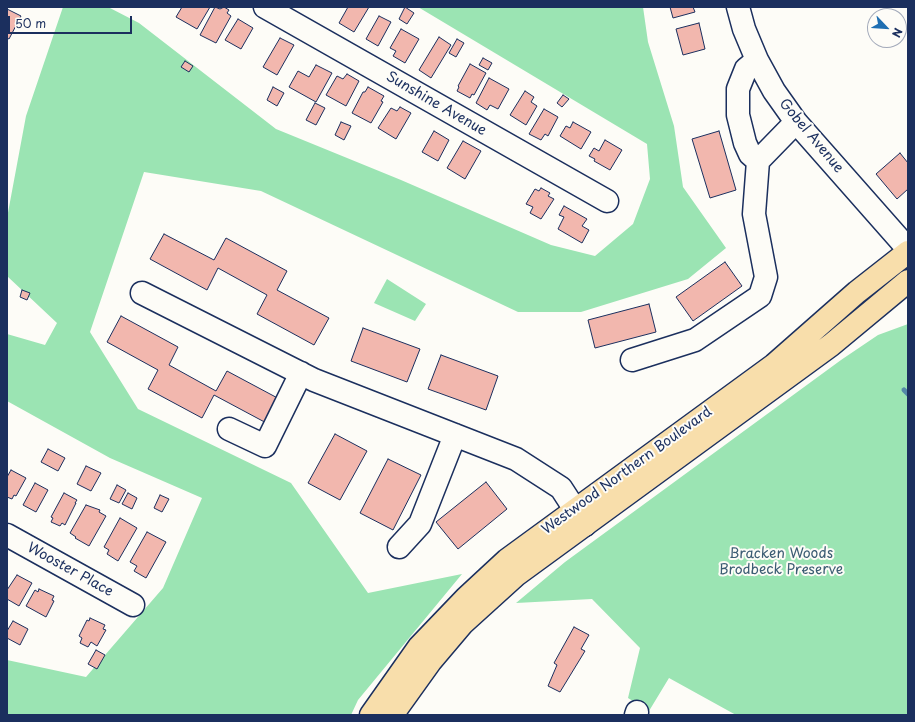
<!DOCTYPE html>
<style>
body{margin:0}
#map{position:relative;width:915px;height:722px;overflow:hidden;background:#fdfcf7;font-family:"Playpen Sans",sans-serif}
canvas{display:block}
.frame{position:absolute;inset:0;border:8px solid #1b2f5e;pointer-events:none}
.north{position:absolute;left:867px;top:8px;width:40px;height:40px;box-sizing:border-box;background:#fdfcf7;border:1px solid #a3aaba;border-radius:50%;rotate:115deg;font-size:11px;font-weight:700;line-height:16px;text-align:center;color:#1b2f5e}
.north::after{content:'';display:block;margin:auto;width:14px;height:18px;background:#1f6fb2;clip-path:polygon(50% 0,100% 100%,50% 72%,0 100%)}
.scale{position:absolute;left:8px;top:16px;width:124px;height:18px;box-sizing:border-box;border:2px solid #1b2f5e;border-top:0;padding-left:5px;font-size:12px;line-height:14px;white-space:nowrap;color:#1b2f5e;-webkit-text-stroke:3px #fdfcf7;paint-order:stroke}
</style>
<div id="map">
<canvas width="915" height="722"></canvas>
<div class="frame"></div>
<div class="north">N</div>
<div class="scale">50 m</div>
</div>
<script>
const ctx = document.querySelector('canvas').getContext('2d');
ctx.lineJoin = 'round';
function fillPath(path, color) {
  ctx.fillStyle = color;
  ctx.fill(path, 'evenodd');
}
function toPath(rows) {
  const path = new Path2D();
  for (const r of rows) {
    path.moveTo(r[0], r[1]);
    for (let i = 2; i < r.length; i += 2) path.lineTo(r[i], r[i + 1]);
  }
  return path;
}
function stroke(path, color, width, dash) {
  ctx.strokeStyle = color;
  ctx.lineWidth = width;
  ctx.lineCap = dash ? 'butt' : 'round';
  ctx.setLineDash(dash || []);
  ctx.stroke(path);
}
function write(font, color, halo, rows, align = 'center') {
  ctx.font = font + ' "Playpen Sans",sans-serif';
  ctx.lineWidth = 4;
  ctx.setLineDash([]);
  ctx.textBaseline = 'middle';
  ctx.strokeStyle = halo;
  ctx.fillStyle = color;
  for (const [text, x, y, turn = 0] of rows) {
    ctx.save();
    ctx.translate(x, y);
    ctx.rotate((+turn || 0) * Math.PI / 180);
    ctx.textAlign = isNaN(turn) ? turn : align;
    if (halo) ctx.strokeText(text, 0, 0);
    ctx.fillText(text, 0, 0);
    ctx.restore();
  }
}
fillPath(toPath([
 [63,7,108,7,139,23,276,129,401,180,551,245,595,256,633,224,650,179,647,144,418,7,643,7,648,42,674,126,683,187,726,248,688,279,581,312,518,312,261,191,144,172,90,332,138,409,291,483,368,593,462,574,358,700,351,715,7,715,7,660,86,677,163,588,202,498,110,458,7,401,7,334,45,345,57,323,7,276,7,218,26,116],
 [387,279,426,304,415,321,374,303],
 [908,324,908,715,736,715,669,678,649,711,628,698,640,648,592,599,516,603,565,562,841,360,878,335]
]), '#9be4b3');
stroke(toPath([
 [904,390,908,394]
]), '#5489a8', 5);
const building = toPath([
 [182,7,210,7,197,29,176,17,182,7],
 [215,7,220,9,224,7,229,10,227,13,231,16,216,43,200,35,215,7],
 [348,7,369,7,354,32,339,23,348,7],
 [405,7,414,13,407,24,399,19,405,7],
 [670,7,693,7,695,12,673,18,670,7],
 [7,9,21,16,9,39,7,38,7,9],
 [379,16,391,22,378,46,366,39,379,16],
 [238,19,253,28,241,49,225,40,238,19],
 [699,23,705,49,683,55,676,29,699,23],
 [401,29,419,39,405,63,393,56,396,51,390,48,401,29],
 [439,37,451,45,431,78,419,70,439,37],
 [280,38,294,45,277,75,263,67,280,38],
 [457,39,464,43,456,57,449,53,457,39],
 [483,58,492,63,488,70,479,65,483,58],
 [185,61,193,66,189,72,181,67,185,61],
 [470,64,486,73,474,95,472,94,470,98,457,91,459,87,458,86,470,64],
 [316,65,332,73,316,102,289,87,298,71,309,77,316,65],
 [347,74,359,81,346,106,326,95,337,76,343,79,347,74],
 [489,78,509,89,498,109,490,105,487,110,476,103,489,78],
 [273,87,284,93,277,106,267,100,273,87],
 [368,87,384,96,381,101,383,102,371,123,352,113,363,92,365,92,368,87],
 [525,91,534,97,531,102,537,106,526,125,510,115,525,91],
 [563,95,569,99,562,107,557,103,563,95],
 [315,103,325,108,316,125,306,120,315,103],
 [400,107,411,113,396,139,378,128,391,108,397,111,400,107],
 [544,109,558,117,548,136,545,134,541,140,529,134,544,109],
 [341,122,351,126,344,140,335,135,341,122],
 [573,122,591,132,581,149,560,136,566,126,570,128,573,122],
 [434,131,449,140,438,161,422,152,434,131],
 [719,131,736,190,710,198,692,139,719,131],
 [605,140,622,150,610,170,594,161,595,159,589,156,594,148,599,151,605,140],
 [463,141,481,151,465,179,447,168,463,141],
 [900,153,908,163,908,189,897,199,876,174,900,153],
 [541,188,550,193,548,196,554,199,541,219,530,213,533,207,526,204,535,189,539,191,541,188],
 [564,206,587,219,582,226,589,230,582,243,558,229,564,217,559,215,564,206],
 [164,234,214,260,226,238,287,271,277,290,329,318,314,345,257,314,267,295,218,268,207,290,150,259,164,234],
 [725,262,742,286,693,321,676,297,725,262],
 [22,290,30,293,27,300,20,297,22,290],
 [649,304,656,332,595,348,588,320,649,304],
 [121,316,178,347,169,365,216,391,227,371,285,402,272,426,214,395,202,418,148,389,158,370,107,342,121,316],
 [363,328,420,349,407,382,351,361,363,328],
 [441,355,498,376,486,410,428,389,441,355],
 [335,434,367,451,340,500,308,483,335,434],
 [48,449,65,458,58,471,41,462,48,449],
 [388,459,421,475,393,530,360,513,388,459],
 [86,466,101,473,91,491,77,484,86,466],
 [11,470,26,478,16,496,14,495,12,499,7,497,7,477,11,470],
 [486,482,507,509,458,549,436,522,486,482],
 [35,483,48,490,36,512,23,505,35,483],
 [117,485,126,490,119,503,110,499,117,485],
 [64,493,77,500,75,503,76,503,65,525,62,523,60,526,51,522,53,518,51,517,64,493],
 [128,493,137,498,132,509,122,504,128,493],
 [160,495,169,499,162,512,154,508,160,495],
 [86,505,100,510,99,512,106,516,89,546,75,538,76,537,70,533,86,505],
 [120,518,137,528,118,561,107,554,109,550,104,547,120,518],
 [147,532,166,542,146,578,134,571,137,566,130,562,147,532],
 [17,575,32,583,19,606,7,599,7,590,17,575],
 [39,589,54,596,52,600,54,601,46,617,26,606,35,590,38,592,39,589],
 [90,618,105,625,103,629,106,630,97,646,91,642,88,647,80,643,82,638,79,636,87,620,89,621,90,618],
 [13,621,28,629,20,645,7,638,7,631,13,621],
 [574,627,589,635,581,649,585,651,560,692,548,686,557,665,554,663,574,627],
 [96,650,105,655,97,669,88,664,96,650]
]);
fillPath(building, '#f2b7ae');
stroke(building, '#1b2f5e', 1);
const minor = toPath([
 [265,7,607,201],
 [738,7,744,29,757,60,774,91,796,122,908,249],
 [757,60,746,69,738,89,738,115,745,143,750,154,758,161],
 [142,293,314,380,516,459,561,488,585,525],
 [632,360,695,340,760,296,766,277,754,214,758,161,796,122],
 [229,429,265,446,301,373],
 [7,535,133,605],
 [399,547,420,524,455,435],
 [636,715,637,712]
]);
const major = toPath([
 [371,715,419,647,466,598,507,560,774,365,857,292,908,252],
 [392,715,430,662,463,623,516,575,831,345,908,281]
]);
stroke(minor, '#1b2f5e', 25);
stroke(major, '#1b2f5e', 25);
stroke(minor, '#fdfcf7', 22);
stroke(major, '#f8deab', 22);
write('14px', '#1b2f5e', '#fdfcf7', [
 ["Sunshine Avenue",436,104,30],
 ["Gobel Avenue",811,136,50],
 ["Westwood Northern Boulevard",627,471,-36],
 ["Wooster Place",70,570,29]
]);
write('14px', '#3b5c73', '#fdfcf7', [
 ["Bracken Woods",781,554],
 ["Brodbeck Preserve",781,570]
]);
</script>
